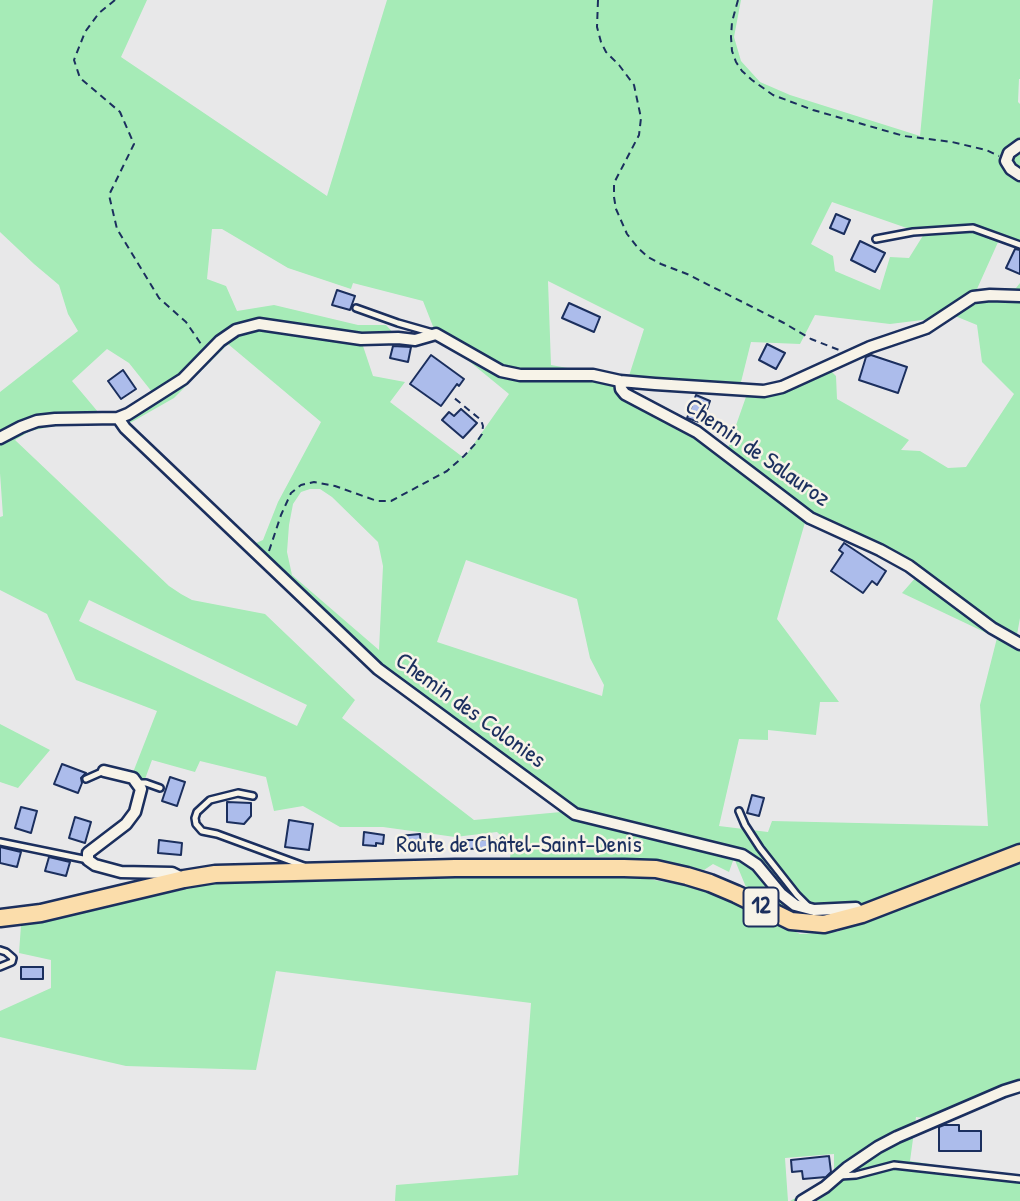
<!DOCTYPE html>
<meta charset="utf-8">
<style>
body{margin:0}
canvas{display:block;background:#e8e8e9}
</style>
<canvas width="1020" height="1201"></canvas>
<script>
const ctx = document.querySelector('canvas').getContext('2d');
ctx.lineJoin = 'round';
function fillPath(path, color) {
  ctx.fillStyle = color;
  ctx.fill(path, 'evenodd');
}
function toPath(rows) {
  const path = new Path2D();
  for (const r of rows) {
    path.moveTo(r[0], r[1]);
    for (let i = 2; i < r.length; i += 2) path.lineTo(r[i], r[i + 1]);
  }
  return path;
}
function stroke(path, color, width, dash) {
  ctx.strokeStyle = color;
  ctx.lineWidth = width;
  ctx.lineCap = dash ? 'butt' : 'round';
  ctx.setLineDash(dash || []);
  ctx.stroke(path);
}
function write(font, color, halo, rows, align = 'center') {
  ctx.font = font + ' "Patrick Hand",sans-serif';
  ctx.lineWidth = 5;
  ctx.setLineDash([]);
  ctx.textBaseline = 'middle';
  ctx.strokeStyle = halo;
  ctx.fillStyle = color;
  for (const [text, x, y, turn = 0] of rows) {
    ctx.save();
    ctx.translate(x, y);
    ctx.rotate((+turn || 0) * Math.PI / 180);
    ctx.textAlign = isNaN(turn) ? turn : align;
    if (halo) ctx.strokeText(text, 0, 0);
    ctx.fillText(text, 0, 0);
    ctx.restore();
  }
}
fillPath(toPath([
 [0,0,147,0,121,57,327,196,387,0,741,0,734,37,741,61,760,82,790,95,920,136,933,0,1020,0,1020,79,1019,79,1018,102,1020,104,1020,247,999,240,977,289,1016,288,1020,283,1020,618,1015,646,1020,648,1020,846,935,876,833,917,799,914,748,892,734,858,729,872,713,864,704,870,668,862,610,857,510,860,511,845,497,832,455,837,383,827,340,827,303,806,274,811,266,777,200,761,195,772,152,760,145,779,132,775,157,711,76,680,47,614,0,590,0,517,3,516,0,473,0,392,78,331,68,314,59,285,34,264,0,232],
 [832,202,924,234,909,258,890,257,880,290,835,271,833,256,811,244],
 [212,229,222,229,288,268,351,289,353,283,423,301,436,334,509,394,464,458,390,402,405,382,373,376,361,340,398,338,386,325,358,325,274,305,237,311,226,286,207,279],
 [548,281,644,329,628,379,551,365],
 [815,315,890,324,955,316,977,325,982,362,1014,394,966,467,948,468,920,451,901,450,909,440,837,399,836,376,830,370,796,386,769,395,747,394,728,448,703,432,651,409,624,388,628,379,739,390,751,342,800,344],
 [228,344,321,422,278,502,263,540,254,544,247,552,371,670,561,812,474,820,342,718,355,700,265,614,192,600,181,594,169,586,15,440,30,431,49,427,76,424,109,425,72,381,107,349,129,363,156,397,128,414,130,423,174,398],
 [310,489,320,489,332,497,378,542,383,566,379,650,292,575,287,552,289,525,293,504,301,492],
 [806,519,875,545,917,576,902,593,997,638,980,705,988,826,772,821,768,832,719,826,739,739,768,740,768,730,816,735,820,702,839,702,777,619],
 [466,560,577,599,590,658,604,685,602,696,437,642],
 [89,600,307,705,297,726,79,621],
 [0,724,50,750,18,788,0,782],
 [1020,859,1020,1088,946,1121,916,1117,910,1161,1020,1178,1020,1201,790,1201,834,1177,834,1154,785,1158,788,1201,395,1201,396,1185,518,1175,531,1003,276,971,256,1070,126,1066,0,1037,0,1011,51,988,51,960,19,953,21,925,219,882,374,876,534,878,633,876,713,891,800,934,837,932]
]), '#a6ebb7');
const building = toPath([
 [836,214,850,220,844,234,830,228,836,214],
 [860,241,885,253,875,272,851,260,860,241],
 [1015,249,1020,250,1020,274,1006,268,1015,249],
 [337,290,355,296,350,310,332,305,337,290],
 [569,303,600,317,594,332,562,318,569,303],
 [767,344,785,353,776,369,759,360,767,344],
 [393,346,411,347,408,362,390,358,393,346],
 [431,355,464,379,459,386,457,384,441,406,410,384,431,355],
 [871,355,907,367,898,393,859,380,866,357,871,355],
 [123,370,136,389,121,399,108,381,123,370],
 [696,395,710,401,702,423,687,418,696,395],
 [461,409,477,423,463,438,442,420,449,412,454,416,461,409],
 [844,543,886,571,877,585,872,581,863,593,831,571,843,553,839,550,844,543],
 [62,764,86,773,81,778,82,783,78,793,54,784,62,764],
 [170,777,185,782,177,806,162,801,170,777],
 [752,795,764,798,759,816,747,813,752,795],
 [227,802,251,803,251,816,244,824,227,822,227,802],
 [21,807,37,811,31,833,15,828,21,807],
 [75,817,91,822,85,843,69,838,75,817],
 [289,820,313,824,309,850,285,847,289,820],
 [364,832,384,835,383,844,376,843,376,846,363,845,364,832],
 [420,834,421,847,399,848,399,836,420,834],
 [159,840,182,843,181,855,158,853,159,840],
 [465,840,497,840,497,848,466,849,465,840],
 [0,847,21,852,17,867,0,863,0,847],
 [49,857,70,862,66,876,45,871,49,857],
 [21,967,43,967,43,979,21,979,21,967],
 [944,1125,959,1125,959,1131,981,1131,981,1151,939,1151,939,1127,944,1125],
 [829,1156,831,1172,826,1177,803,1179,802,1171,792,1172,791,1160,829,1156]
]);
fillPath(building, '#acbceb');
stroke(building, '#1b2f5e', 2);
const service = toPath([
 [876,239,913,232,973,228,1020,245],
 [356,308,398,323,433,333],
 [86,779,104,771],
 [137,783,146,783,160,788],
 [253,796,238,793,210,800,197,812,195,818,196,824,202,831,217,834,304,866],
 [739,811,745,825,760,848,797,895,810,908],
 [0,842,88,860],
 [0,950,6,952,13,958,12,962,0,967],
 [840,1176,856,1175,894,1165,1020,1179]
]);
const minor = toPath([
 [1020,145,1009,153,1006,161,1011,169,1020,175],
 [620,381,621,389,625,394,697,432,810,518,880,550,909,566,992,628,1020,644],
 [118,418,125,428,378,669,575,814,742,855,757,865,781,894,795,905,814,910,856,908,862,914],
 [0,438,21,427,37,421,55,419,118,418,128,414,183,379,220,341,236,330,259,324,361,339,398,338,415,340,436,334,501,371,520,375,593,375,620,381,655,384,764,391,782,387,870,347,926,328,973,297,990,295,1020,296],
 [104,771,133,778,141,789,135,812,126,824,88,853,88,860,95,865,121,872,172,873,184,879],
 [802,1201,825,1187,847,1168,878,1147,897,1137,1004,1091,1020,1086]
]);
const primary = toPath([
 [0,918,41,913,184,879,215,874,455,868,624,868,656,869,687,876,710,883,736,894,791,921,824,924,862,914,1020,853]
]);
stroke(service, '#1b2f5e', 10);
stroke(minor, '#1b2f5e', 15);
stroke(primary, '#1b2f5e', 21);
stroke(toPath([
 [115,0,99,13,85,32,74,60,80,78,120,112,134,144,109,195,117,229,159,298,186,322,201,344],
 [598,0,597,27,601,42,606,52,619,65,634,85,641,118,639,135,614,183,614,197,616,209,627,234,638,248,648,257,661,264,687,274,784,323,811,339,839,350],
 [738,0,732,22,731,37,732,51,736,62,742,71,752,80,773,95,813,110,904,136,952,142,986,150,999,156],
 [269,551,281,515,291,493,301,485,314,482,335,486,377,501,391,501,447,471,464,456,476,443,482,434,483,426,481,420,453,397]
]), '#1b2f5e', 2, [7, 5]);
stroke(service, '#f7f3e8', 5);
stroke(minor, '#f7f3e8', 10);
stroke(primary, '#fbddab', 16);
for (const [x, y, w] of [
 [761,907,35]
]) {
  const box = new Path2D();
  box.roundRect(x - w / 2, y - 19.5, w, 39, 5);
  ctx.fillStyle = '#f7f3e8';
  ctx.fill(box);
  stroke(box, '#1b2f5e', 2);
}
write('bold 23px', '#1b2f5e', null, [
 ["12",761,907]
]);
write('24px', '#1b2f5e', '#f7f3e8', [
 ["Chemin de Salauroz",757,453,35],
 ["Chemin des Colonies",470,711,36],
 ["Route de Châtel-Saint-Denis",519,846]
]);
</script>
